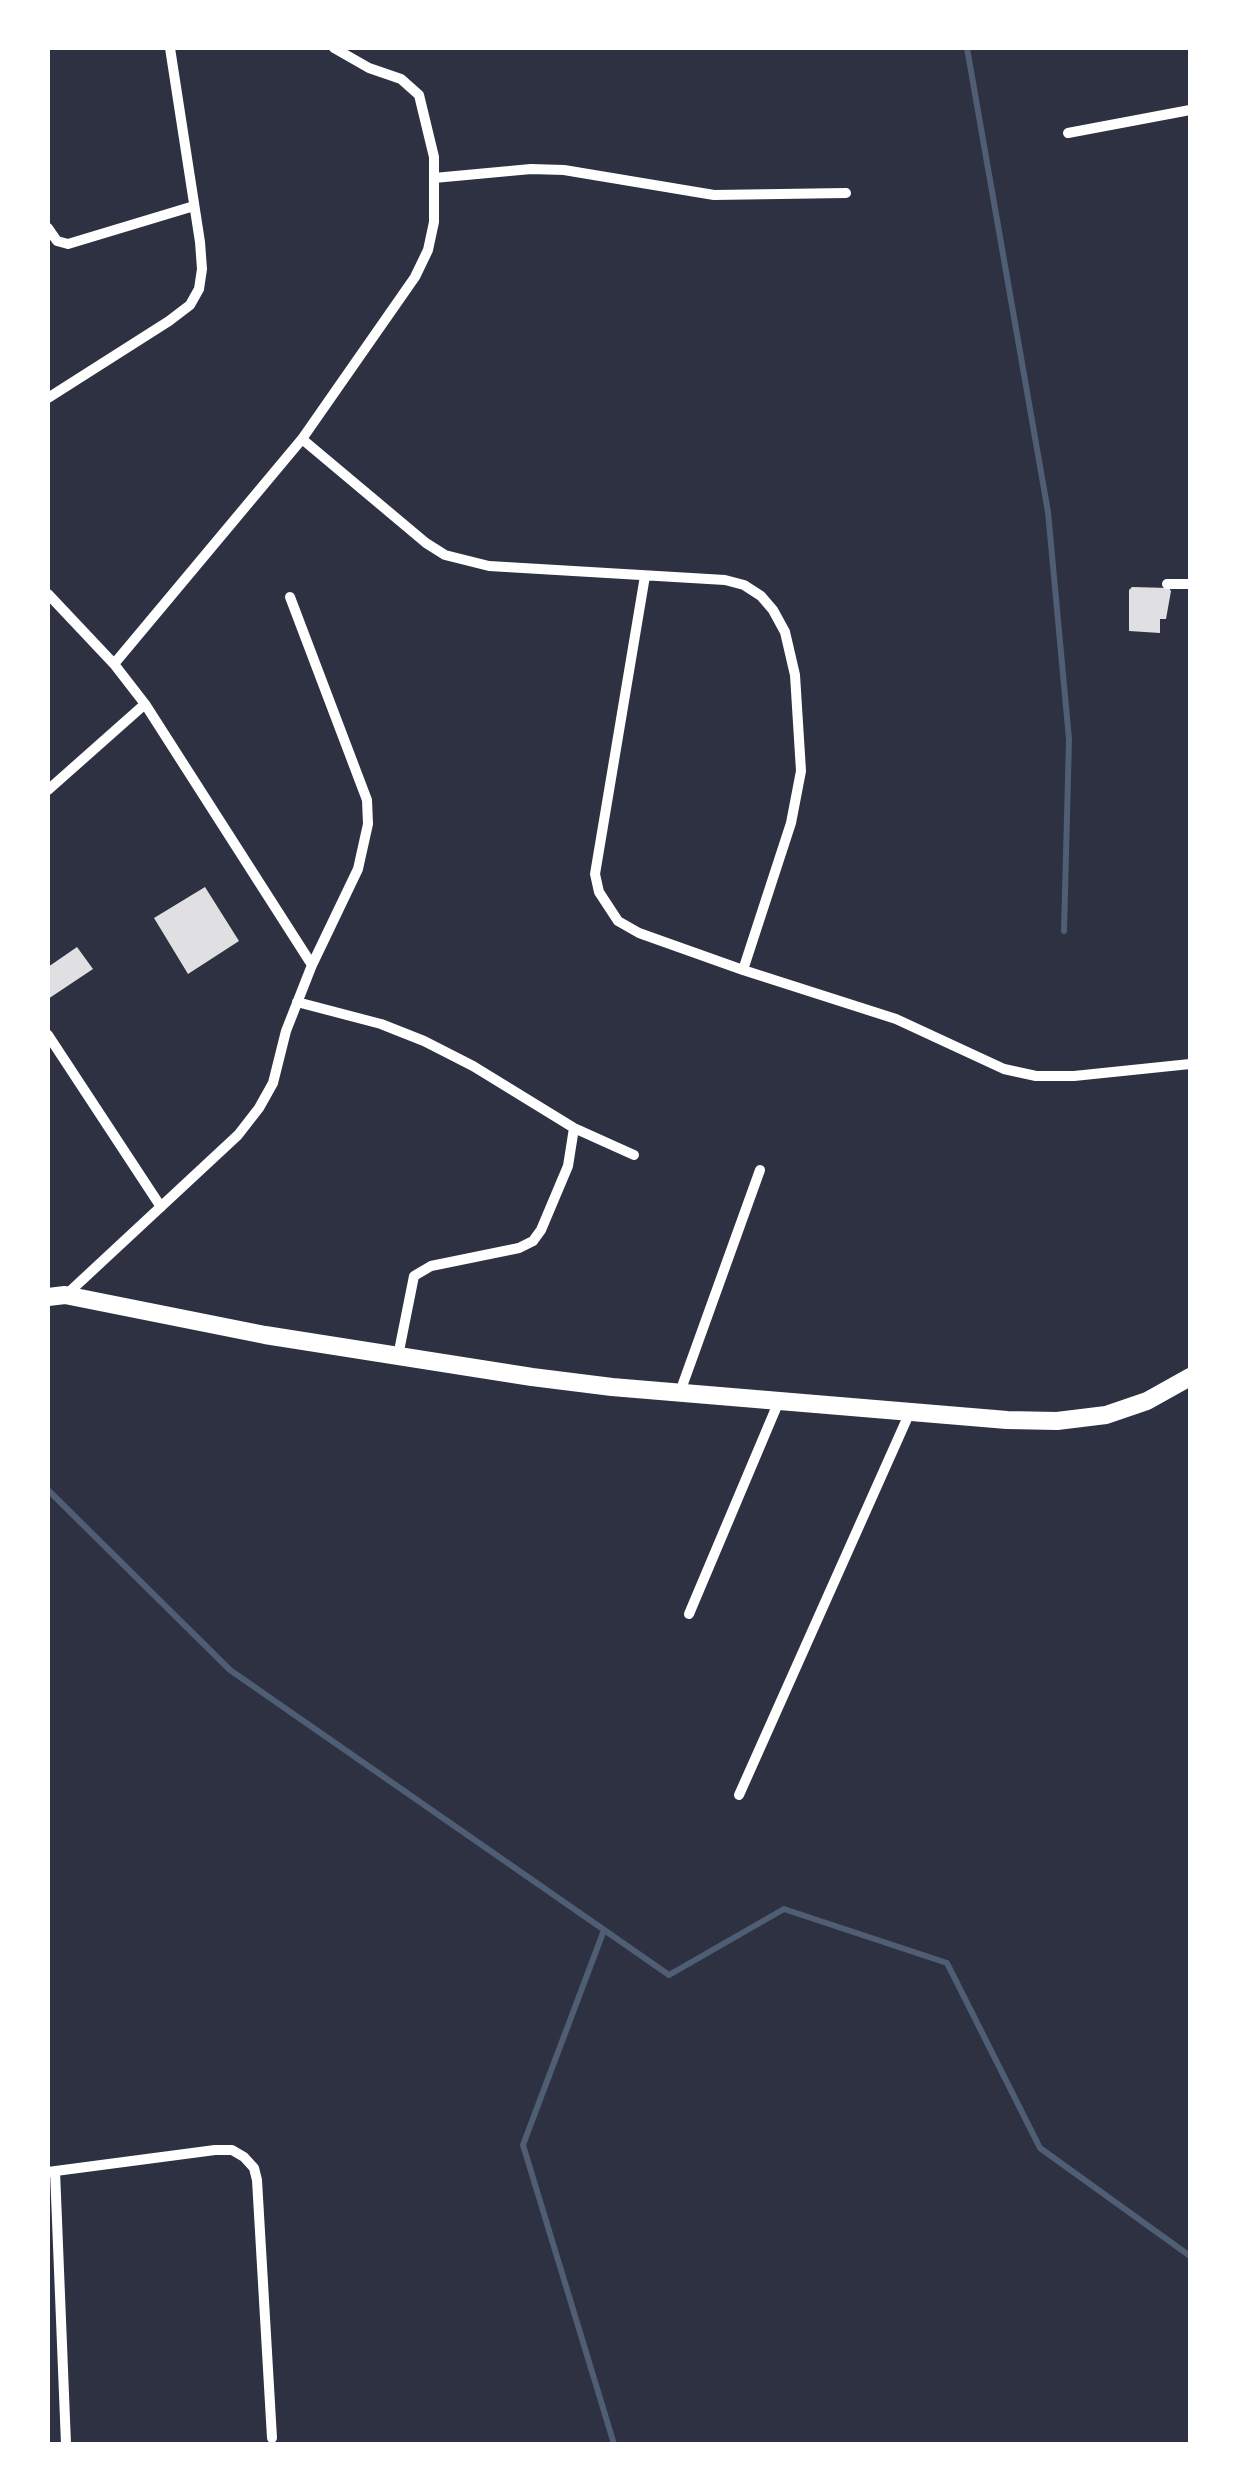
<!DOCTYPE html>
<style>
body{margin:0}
#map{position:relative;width:1238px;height:2492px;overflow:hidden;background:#2d3142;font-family:"Golos Text",sans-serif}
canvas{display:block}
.frame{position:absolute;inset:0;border:50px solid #fff;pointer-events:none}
</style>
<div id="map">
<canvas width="1238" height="2492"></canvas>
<div class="frame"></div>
</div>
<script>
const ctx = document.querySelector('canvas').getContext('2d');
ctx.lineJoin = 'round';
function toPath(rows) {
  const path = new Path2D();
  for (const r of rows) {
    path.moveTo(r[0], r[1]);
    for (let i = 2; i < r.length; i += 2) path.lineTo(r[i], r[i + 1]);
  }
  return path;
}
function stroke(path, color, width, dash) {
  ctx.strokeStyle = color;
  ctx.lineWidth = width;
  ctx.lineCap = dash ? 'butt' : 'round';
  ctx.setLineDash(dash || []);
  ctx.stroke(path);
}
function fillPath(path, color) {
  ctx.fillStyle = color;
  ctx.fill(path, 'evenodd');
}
stroke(toPath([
 [967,48,1048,512,1069,739,1064,931],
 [48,1490,230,1670,669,1975,784,1909,947,1963,1040,2148,1190,2256],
 [604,1930,523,2145,614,2444]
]), '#4f5d75', 6);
fillPath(toPath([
 [1132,587,1169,588,1171,591,1166,619,1160,619,1160,633,1129,631,1129,590],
 [205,887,239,941,188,974,154,918],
 [77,947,93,969,48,999,48,967]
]), '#e0e0e3');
stroke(toPath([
 [1068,133,1190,110],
 [434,178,531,169,564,170,714,195,846,193],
 [48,228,57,241,68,244,194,206],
 [48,398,169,321,190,305,199,289,202,269,200,242,170,48],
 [302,439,426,543,445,555,489,566,725,580,744,585,761,596,773,610,785,632,795,675,801,771,791,823,743,970],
 [645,576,595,874,599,892,618,921,639,933,743,970,896,1019,1004,1069,1036,1076,1074,1076,1190,1064],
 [1167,584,1190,584],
 [48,594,114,664,145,704,312,965],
 [114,664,302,439,415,277,428,250,434,222,434,157,419,95,401,79,369,68,334,48],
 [48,790,145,704],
 [297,1002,381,1024,424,1041,473,1066,574,1128,634,1155],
 [48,1035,161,1207],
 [66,1295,238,1135,259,1108,273,1083,286,1031,312,965,358,869,368,824,367,800,290,597],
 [398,1356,414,1276,431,1266,519,1248,533,1241,541,1230,568,1166,574,1128],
 [680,1392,760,1170],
 [689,1614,779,1401],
 [739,1795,910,1412],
 [55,2171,66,2444],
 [48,2172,215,2150,232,2150,244,2157,254,2168,257,2180,272,2438]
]), '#fff', 10);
stroke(toPath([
 [48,1297,65,1295,265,1335,532,1377,612,1387,1007,1420,1057,1421,1106,1415,1147,1401,1190,1377]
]), '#fff', 18);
</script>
